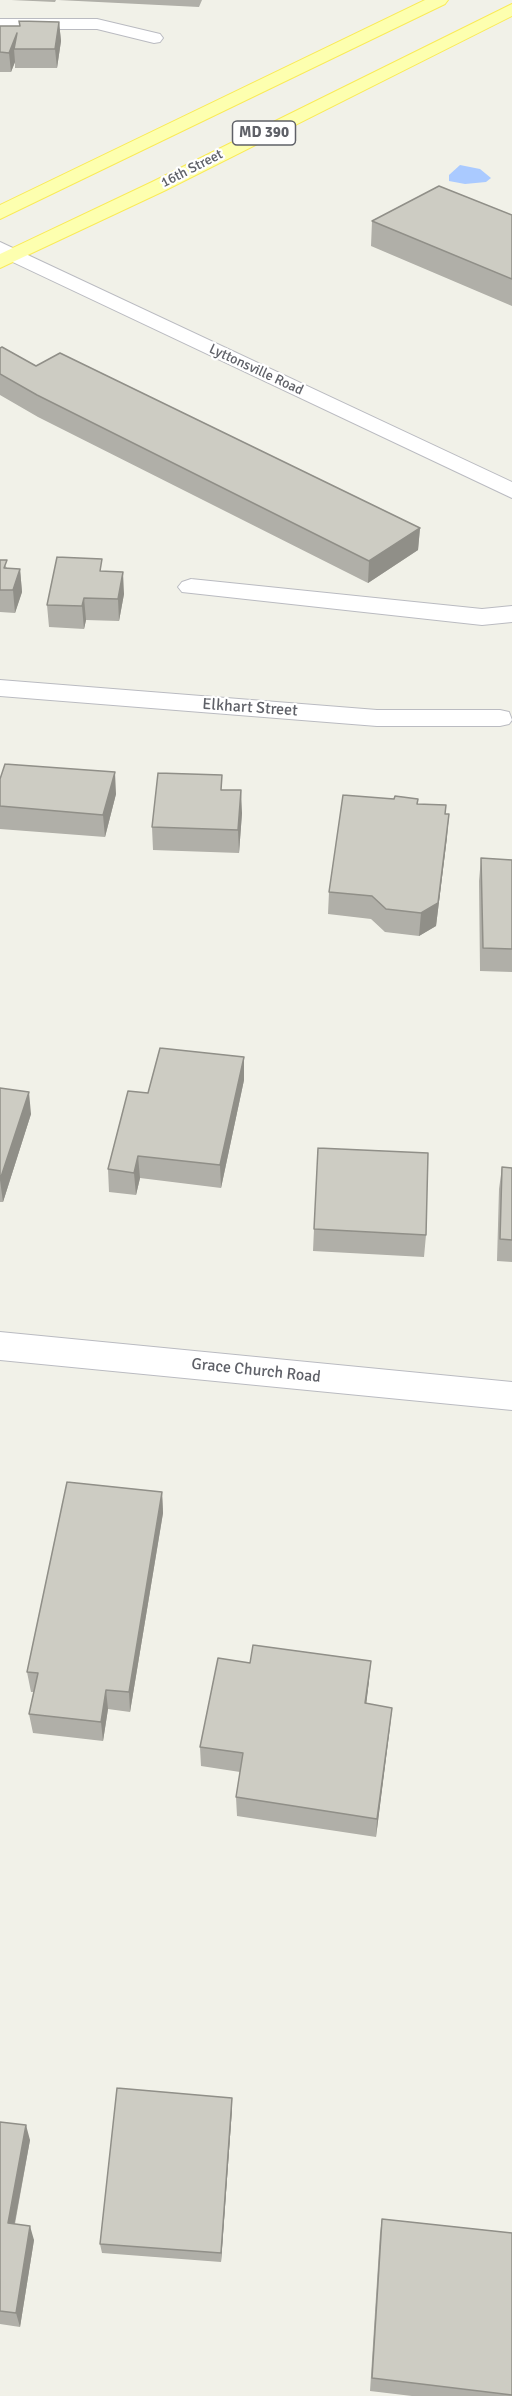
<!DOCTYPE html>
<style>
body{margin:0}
canvas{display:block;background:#f1f1e8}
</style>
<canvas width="512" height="2396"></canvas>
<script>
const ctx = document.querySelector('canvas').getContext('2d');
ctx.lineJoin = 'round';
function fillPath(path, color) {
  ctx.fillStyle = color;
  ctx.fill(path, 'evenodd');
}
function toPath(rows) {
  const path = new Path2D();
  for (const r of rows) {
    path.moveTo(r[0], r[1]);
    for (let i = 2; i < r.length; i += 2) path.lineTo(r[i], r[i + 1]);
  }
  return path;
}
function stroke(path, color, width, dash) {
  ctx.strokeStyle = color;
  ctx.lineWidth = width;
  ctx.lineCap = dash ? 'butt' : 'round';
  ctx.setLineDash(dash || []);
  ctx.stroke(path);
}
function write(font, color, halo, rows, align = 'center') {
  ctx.font = font + ' Signika,sans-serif';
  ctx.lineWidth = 4.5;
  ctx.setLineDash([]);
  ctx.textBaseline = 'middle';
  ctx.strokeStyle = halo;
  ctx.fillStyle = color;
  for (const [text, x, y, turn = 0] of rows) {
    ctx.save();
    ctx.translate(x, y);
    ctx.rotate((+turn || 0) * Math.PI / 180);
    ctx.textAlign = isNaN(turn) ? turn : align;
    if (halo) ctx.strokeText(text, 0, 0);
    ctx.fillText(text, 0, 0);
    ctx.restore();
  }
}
fillPath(toPath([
 [460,165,480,169,491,178,486,182,465,184,449,181,449,175]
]), '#aacaff');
const minor = toPath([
 [0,19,97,19,160,34,163,38,160,42,154,43,97,29,0,29,0,19],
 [0,242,512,482,512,498,0,256,0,242],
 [191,579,482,609,512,606,512,622,482,625,182,592,178,587,182,582,191,579],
 [0,680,377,710,500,710,509,712,512,720,509,724,500,726,377,726,0,696,0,680],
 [0,1332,512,1382,512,1410,0,1360,0,1332]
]);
const major = toPath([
 [425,0,448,0,445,4,0,219,0,205,425,0],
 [512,4,512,16,166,190,0,268,0,254,152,182,512,4]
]);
stroke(minor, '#babbc1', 2);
stroke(major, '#faeb58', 2);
fillPath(minor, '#fff');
fillPath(major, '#fdffaf');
fillPath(toPath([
 [11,0,56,0,55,2],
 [58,0,202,0,199,7],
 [19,21,59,22,61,41,57,68,15,68,15,62,11,72,0,72,0,26,19,26],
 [512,215,512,306,371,246,372,221],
 [0,348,36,366,420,528,418,550,368,583,38,417,0,395],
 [0,560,8,569,20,569,22,592,15,613,0,612],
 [103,571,124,594,119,621,86,620,84,629,49,627,47,605],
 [0,779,116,794,105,837,0,829],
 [222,790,242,813,239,853,153,850,152,827],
 [418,804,445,814,447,837,436,926,419,936,385,932,371,919,328,914,329,892],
 [481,858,512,860,512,972,480,971,479,881],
 [244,1057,244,1080,221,1188,140,1178,136,1195,109,1192,108,1169,148,1093],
 [0,1088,31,1114,3,1202,0,1202],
 [502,1167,512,1168,512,1262,497,1261,499,1189],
 [314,1229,426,1235,424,1257,313,1251],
 [162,1492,163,1513,130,1712,108,1709,103,1741,33,1733,29,1714,34,1692,31,1692,27,1672],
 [369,1681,366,1704,392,1708,376,1837,237,1816,236,1797,240,1772,201,1766,200,1747],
 [232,2109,221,2262,102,2253,100,2244],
 [0,2122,30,2140,15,2224,34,2240,20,2327,0,2324],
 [382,2219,512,2233,512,2396,412,2396,370,2391,380,2233]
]), '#b0afa8');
fillPath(toPath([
 [59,22,61,41,57,68,55,49],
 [17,33,14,49,15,62,11,72,9,53],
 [420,528,418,550,368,583,369,561],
 [20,569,22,592,15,613,13,590],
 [123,572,124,594,119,621,118,599],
 [84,598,86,620,84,629,82,606],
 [115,772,116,794,105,837,103,815],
 [241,790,242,813,239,853,238,830],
 [449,814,447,837,436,926,419,936,421,913],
 [244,1057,244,1080,221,1188,220,1165],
 [29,1092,31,1114,3,1202,0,1180],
 [138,1156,140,1178,136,1195,134,1173],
 [162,1492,163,1513,130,1712,129,1692],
 [371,1661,369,1681,364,1723,365,1703],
 [106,1690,108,1709,103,1741,101,1722],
 [392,1708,390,1727,376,1837,377,1819],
 [232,2098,232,2109,221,2262,221,2253],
 [26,2125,30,2140,12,2237,8,2223],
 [30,2226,34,2240,20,2327,16,2313]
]), '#908f88');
const building = toPath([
 [19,21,59,22,55,49,14,49,17,33,9,53,0,52,0,26,20,26,19,21],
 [439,186,512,215,512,279,372,221,439,186],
 [2,347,36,366,60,353,420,528,369,561,37,395,0,374,0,348,2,347],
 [57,557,102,559,100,571,123,572,118,599,84,598,82,606,47,605,57,557],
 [0,560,7,560,4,568,20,569,13,590,0,590,0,560],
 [5,764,115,772,103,815,0,806,0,779,5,764],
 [158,773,222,775,221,790,241,790,238,830,152,827,158,773],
 [343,795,394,799,395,796,418,799,417,804,446,805,445,814,449,814,438,903,421,913,386,909,372,896,329,892,343,795],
 [481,858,512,860,512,949,483,948,481,858],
 [160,1048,244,1057,220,1165,138,1156,134,1173,108,1169,128,1091,148,1093,160,1048],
 [0,1088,29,1092,0,1180,0,1088],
 [318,1148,428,1153,426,1235,314,1229,318,1148],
 [502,1167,512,1168,512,1240,500,1239,502,1167],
 [67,1482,162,1492,129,1692,106,1690,101,1722,29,1714,38,1673,27,1672,67,1482],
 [253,1645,371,1661,365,1703,392,1708,377,1819,236,1797,243,1753,200,1747,218,1658,250,1663,253,1645],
 [117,2088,232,2098,221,2253,100,2244,117,2088],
 [0,2122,26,2125,8,2223,30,2226,16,2313,0,2311,0,2122],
 [382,2219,512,2233,512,2395,372,2378,382,2219]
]);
fillPath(building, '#cdccc3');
stroke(building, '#908f88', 1.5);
write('14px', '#5f6168', '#fff', [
 ["16th Street",192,169,-27],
 ["Lyttonsville Road",256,370,25]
]);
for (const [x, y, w] of [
 [264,133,63]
]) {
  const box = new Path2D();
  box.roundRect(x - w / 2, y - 12, w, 24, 4.5);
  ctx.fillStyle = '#fff';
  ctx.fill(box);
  stroke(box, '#5f6168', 1.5);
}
write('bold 15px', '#5f6168', null, [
 ["MD 390",264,133]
]);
write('16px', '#5f6168', '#fff', [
 ["Elkhart Street",250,708,4],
 ["Grace Church Road",256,1371,6]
]);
</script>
